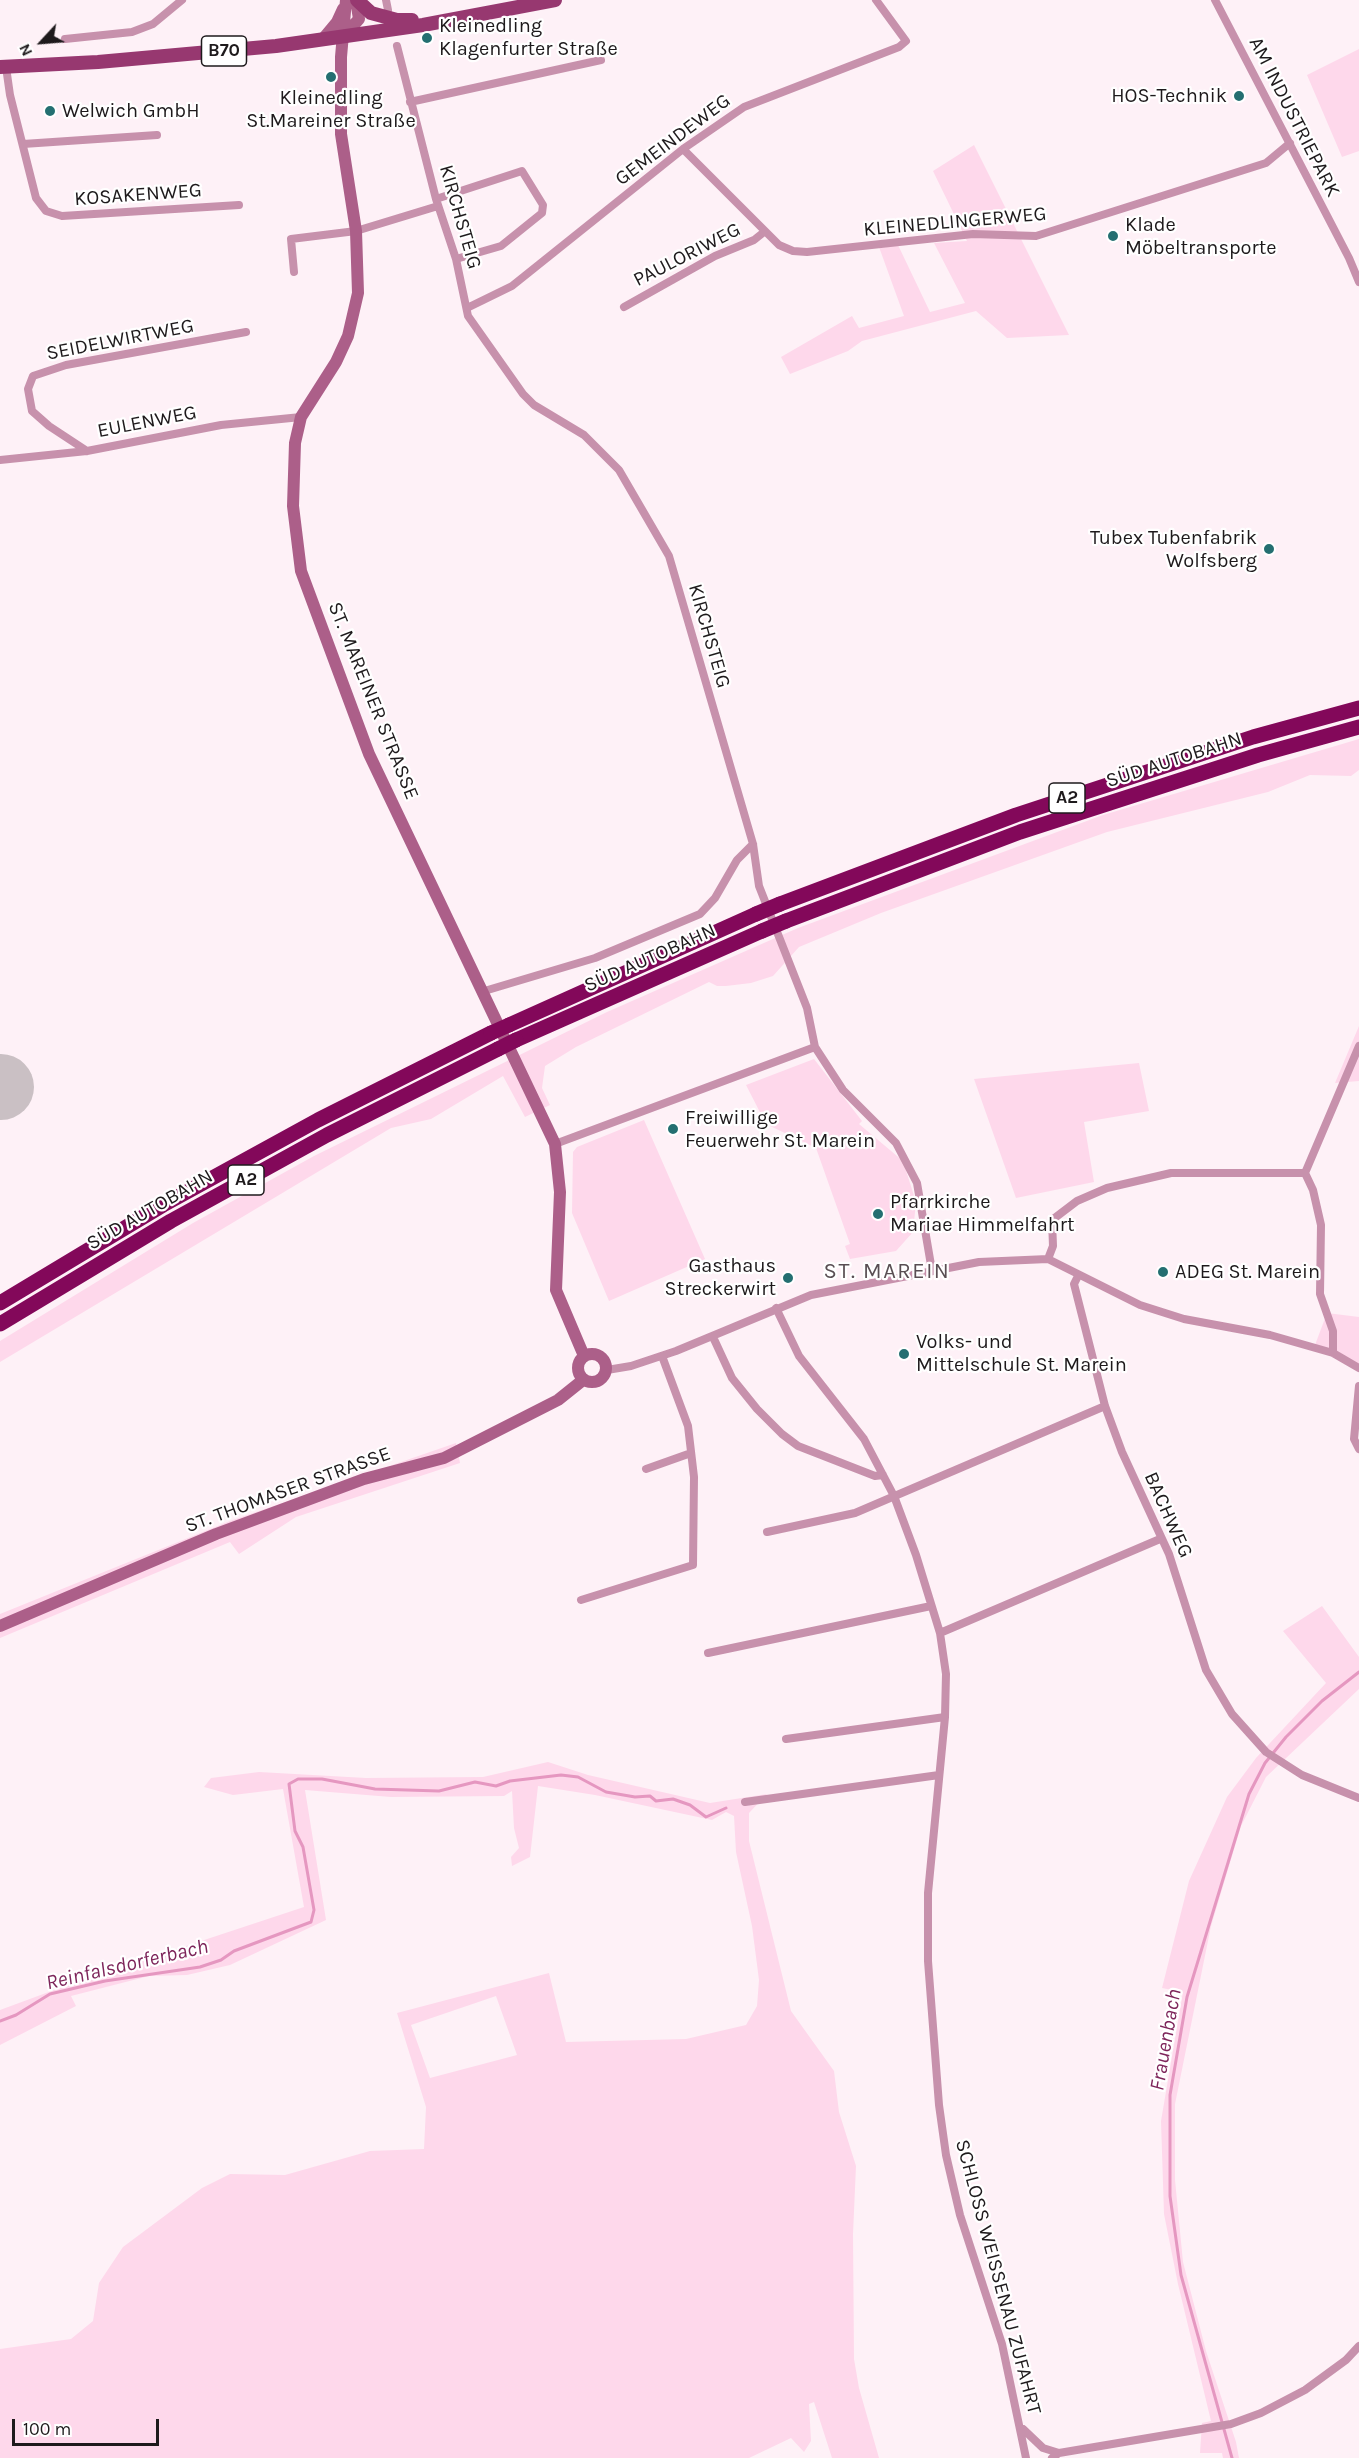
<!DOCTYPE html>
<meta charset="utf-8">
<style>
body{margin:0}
#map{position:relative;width:1359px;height:2458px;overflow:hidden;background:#fef1f7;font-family:Karla,sans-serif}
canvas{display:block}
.north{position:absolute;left:12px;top:12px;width:60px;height:60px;-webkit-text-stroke:4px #fff;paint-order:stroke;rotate:244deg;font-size:16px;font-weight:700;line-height:24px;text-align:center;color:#1e1a1c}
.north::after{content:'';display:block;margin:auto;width:21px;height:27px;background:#1e1a1c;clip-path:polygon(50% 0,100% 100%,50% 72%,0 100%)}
.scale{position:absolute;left:12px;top:2419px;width:147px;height:27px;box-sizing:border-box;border:3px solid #1e1a1c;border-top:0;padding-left:8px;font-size:18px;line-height:21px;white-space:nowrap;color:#1e1a1c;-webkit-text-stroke:4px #fff;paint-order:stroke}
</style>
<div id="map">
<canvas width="1359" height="2458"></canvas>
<div class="north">N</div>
<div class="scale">100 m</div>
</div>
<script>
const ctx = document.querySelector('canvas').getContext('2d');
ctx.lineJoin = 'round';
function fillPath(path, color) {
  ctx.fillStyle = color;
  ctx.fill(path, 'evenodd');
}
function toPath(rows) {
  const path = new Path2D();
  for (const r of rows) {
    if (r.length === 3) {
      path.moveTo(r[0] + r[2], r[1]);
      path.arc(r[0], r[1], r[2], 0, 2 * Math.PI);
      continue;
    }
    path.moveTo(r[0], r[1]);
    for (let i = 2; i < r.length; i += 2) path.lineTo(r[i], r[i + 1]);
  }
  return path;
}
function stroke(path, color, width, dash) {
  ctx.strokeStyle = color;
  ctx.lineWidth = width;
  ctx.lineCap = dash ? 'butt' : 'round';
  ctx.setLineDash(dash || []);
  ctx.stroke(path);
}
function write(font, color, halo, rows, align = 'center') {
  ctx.font = font + ' Karla,sans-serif';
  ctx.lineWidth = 4.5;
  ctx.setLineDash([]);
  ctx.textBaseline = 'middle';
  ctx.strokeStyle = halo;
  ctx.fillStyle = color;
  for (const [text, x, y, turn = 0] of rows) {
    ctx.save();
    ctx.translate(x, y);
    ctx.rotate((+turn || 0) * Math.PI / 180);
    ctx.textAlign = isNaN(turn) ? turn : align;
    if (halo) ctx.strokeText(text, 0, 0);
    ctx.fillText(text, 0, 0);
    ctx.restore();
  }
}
fillPath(toPath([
 [1359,49,1359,151,1342,157,1307,75],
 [974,145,1069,335,1007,338,976,311,862,341,848,351,790,374,781,357,852,316,859,328,904,316,879,247,898,245,930,312,965,303,934,243,967,241,933,171],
 [1359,739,1359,770,1351,776,1310,775,1268,792,1107,832,881,913,799,947,773,976,751,983,726,986,717,986,709,982,576,1047,545,1066,542,1088,550,1105,525,1117,503,1076,431,1119,391,1128,0,1362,0,1341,193,1223,314,1156,607,1012,798,928,1103,815],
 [1359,1026,1359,1081,1335,1083],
 [814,1059,862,1121,859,1124,903,1161,916,1202,913,1232,896,1251,850,1259,845,1246,850,1244,816,1148,766,1124,746,1085],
 [1139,1063,1149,1111,1084,1122,1094,1182,1016,1198,974,1079],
 [644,1120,705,1259,609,1301,572,1213,573,1152,577,1147],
 [1327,1313,1359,1317,1359,1371,1315,1345],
 [456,1443,460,1463,296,1517,239,1554,230,1542,0,1638,0,1614,230,1521],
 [1322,1606,1359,1657,1359,1689,1266,1777,1241,1826,1211,1926,1175,2104,1175,2180,1183,2262,1206,2351,1236,2442,1239,2458,1223,2458,1222,2453,1200,2453,1202,2423,1211,2421,1178,2284,1164,2214,1161,2121,1183,1992,1162,1988,1189,1881,1227,1797,1256,1758,1326,1683,1283,1631],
 [548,1762,588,1775,710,1803,767,1794,749,1813,749,1841,791,2011,834,2071,839,2112,856,2166,853,2234,854,2359,859,2388,879,2458,832,2458,814,2402,809,2404,811,2441,804,2452,791,2438,749,2458,0,2458,0,2349,71,2339,93,2321,99,2283,123,2247,202,2188,230,2174,285,2175,370,2151,424,2149,426,2107,397,2013,549,1973,566,2042,686,2039,746,2025,757,2006,759,1980,752,1926,736,1852,734,1816,726,1812,712,1820,595,1795,538,1786,530,1857,512,1866,511,1857,519,1848,514,1828,512,1791,504,1796,391,1797,305,1790,326,1920,230,1965,187,1975,149,1976,71,1996,76,2006,0,2045,0,2010,65,1986,304,1907,283,1789,233,1795,204,1787,211,1778,259,1772,366,1778,483,1777],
 [496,1996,517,2055,430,2078,411,2025]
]), '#fed8eb');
stroke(toPath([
 [0,2021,16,2015,50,1994,105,1981,200,1967,221,1960,234,1951,311,1922,314,1910,303,1847,295,1831,289,1784,298,1779,322,1779,375,1789,439,1791,475,1782,496,1786,510,1781,561,1775,578,1777,606,1792,635,1797,650,1796,656,1801,673,1799,690,1805,706,1817,726,1808],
 [1232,2458,1181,2275,1170,2196,1170,2095,1187,1997,1249,1794,1265,1763,1286,1737,1322,1701,1359,1672]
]), '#e597c0', 3);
stroke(toPath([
 [0,1087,1,1087]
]), '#cac0c4', 66);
stroke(toPath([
 [386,0,388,10],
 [1215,0,1349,258,1359,282],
 [65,39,132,32,153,24,182,0],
 [397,46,436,199,456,259,468,316,523,394,534,405,584,435,619,470,669,556,753,844,759,886,807,1008,815,1047,843,1090,896,1143,917,1183,932,1271],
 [6,67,10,95,36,198,46,211,62,216,239,205],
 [410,102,601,60],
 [23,144,157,135],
 [683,149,779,245,793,251,807,252,973,234,1036,236,1266,163,1290,143],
 [436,199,522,171,543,205,542,213,501,246,456,259],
 [294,272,291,239,356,231,438,206],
 [624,307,715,256,754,240,764,232],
 [467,308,512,286,683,149,744,107,899,47,906,41,876,0],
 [87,451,49,426,32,411,28,389,33,376,66,365,246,332],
 [0,460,87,451,221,425,301,417],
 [481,992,595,958,700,914,715,898,737,860,753,844],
 [555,1144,815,1047],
 [1048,1259,1053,1246,1052,1220,1077,1201,1107,1188,1171,1173,1305,1173],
 [1078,1276,1074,1284,1105,1406,1122,1452,1169,1554,1206,1670,1232,1714,1266,1752,1302,1775,1359,1798],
 [776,1308,799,1356,864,1439,894,1496,916,1555,940,1633,946,1674,945,1717,928,1893,928,1961,939,2105,946,2155,960,2215,1002,2344,1026,2458],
 [713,1337,732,1378,757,1409,782,1434,798,1446,875,1476,883,1475],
 [1333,1353,1333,1331,1320,1294,1321,1225,1313,1190,1305,1173,1359,1046],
 [607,1370,631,1366,676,1351,811,1295,979,1262,1048,1259,1140,1305,1184,1319,1270,1335,1333,1353,1359,1368],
 [1359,1386,1354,1439,1359,1449],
 [646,1469,691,1453],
 [767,1532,855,1513,1105,1406],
 [581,1600,693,1565,694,1477,688,1426,662,1356],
 [940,1633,1160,1539],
 [708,1653,931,1606],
 [786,1739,945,1717],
 [745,1802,939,1775],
 [1023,2429,1043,2448,1059,2453],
 [1052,2458,1059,2453,1231,2424,1261,2413,1305,2390,1346,2360,1359,2346]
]), '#c791ac', 8);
stroke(toPath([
 [346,0,341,57,341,134,356,231,358,293,348,336,336,362,301,417,295,443,293,506,301,571,369,754,555,1144,560,1192,556,1290,584,1356],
 [344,36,359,19,356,0],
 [322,40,337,22,343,9],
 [592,1368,14],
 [0,1626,216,1534,364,1479,444,1458,558,1400,583,1380]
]), '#ac5f89', 12);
stroke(toPath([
 [357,0,371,13,397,20,412,20],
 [0,67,98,62,276,46,423,25,555,0]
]), '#973870', 14);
stroke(toPath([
 [780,904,1016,815,1253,737,1359,708],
 [786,921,1020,832,1258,755,1359,727],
 [509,1025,756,914],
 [516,1040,762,931],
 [0,1303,163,1205,318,1120,491,1033],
 [0,1324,171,1221,327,1135,498,1049]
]), '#83085a', 15);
stroke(toPath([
 [756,914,780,904],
 [762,931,786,921],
 [491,1033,509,1025],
 [498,1049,516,1040]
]), '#83085a', 15);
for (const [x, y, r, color] of [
 [427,38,6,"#246f71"],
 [331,77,6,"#246f71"],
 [1239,96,6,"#246f71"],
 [50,111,6,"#246f71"],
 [1113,236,6,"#246f71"],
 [1269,549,6,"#246f71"],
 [673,1129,6,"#246f71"],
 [878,1214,6,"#246f71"],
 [1163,1272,6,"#246f71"],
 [788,1278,6,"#246f71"],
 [904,1354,6,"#246f71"]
]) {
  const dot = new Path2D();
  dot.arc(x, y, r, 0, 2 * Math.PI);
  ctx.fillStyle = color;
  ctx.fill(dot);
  stroke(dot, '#fff', 2);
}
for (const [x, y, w] of [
 [224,51,45],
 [1067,798,36],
 [246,1180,36]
]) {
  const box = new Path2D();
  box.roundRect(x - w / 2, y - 15, w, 30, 4.5);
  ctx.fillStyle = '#fff';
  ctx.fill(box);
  stroke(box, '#1e1a1c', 1.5);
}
write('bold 18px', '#1e1a1c', null, [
 ["B70",224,51],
 ["A2",1067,798],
 ["A2",246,1180]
]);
write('20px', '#1e1a1c', '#fff', [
 ["Kleinedling",439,26],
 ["Klagenfurter Straße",439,49],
 ["HOS-Technik",1227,96,"right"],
 ["Kleinedling",331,98,"center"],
 ["St.Mareiner Straße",331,121,"center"],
 ["Welwich GmbH",62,111],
 ["Klade",1125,225],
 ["Möbeltransporte",1125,248],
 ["Tubex Tubenfabrik",1257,538,"right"],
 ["Wolfsberg",1257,561,"right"],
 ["Freiwillige",685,1118],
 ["Feuerwehr St. Marein",685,1141],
 ["Pfarrkirche",890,1202],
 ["Mariae Himmelfahrt",890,1225],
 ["Gasthaus",776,1266,"right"],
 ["Streckerwirt",776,1289,"right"],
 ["ADEG St. Marein",1175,1272],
 ["Volks- und",916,1342],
 ["Mittelschule St. Marein",916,1365]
], 'left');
write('20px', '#1e1a1c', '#fff', [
 ["AM INDUSTRIEPARK",1294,117,63],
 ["GEMEINDEWEG",673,140,-37],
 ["KOSAKENWEG",138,195,-4],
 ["KIRCHSTEIG",460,217,74],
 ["KLEINEDLINGERWEG",955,222,-5],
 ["PAULORIWEG",687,255,-27],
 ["SEIDELWIRTWEG",120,340,-11],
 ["EULENWEG",147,422,-11],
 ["KIRCHSTEIG",709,636,74],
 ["ST. MAREINER STRASSE",373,701,68],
 ["SÜD AUTOBAHN",1174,760,-18],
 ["SÜD AUTOBAHN",650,958,-24],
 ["SÜD AUTOBAHN",150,1210,-30],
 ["ST. THOMASER STRASSE",288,1490,-20],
 ["BACHWEG",1168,1515,66],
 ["SCHLOSS WEISSENAU ZUFAHRT",998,2277,75]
]);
write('italic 21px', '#7e255b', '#fff', [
 ["Reinfalsdorferbach",127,1965,-13],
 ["Frauenbach",1166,2040,-80]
]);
ctx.letterSpacing = '1.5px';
write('22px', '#594e53', '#fff', [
 ["ST. MAREIN",887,1272]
]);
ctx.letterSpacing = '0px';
</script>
